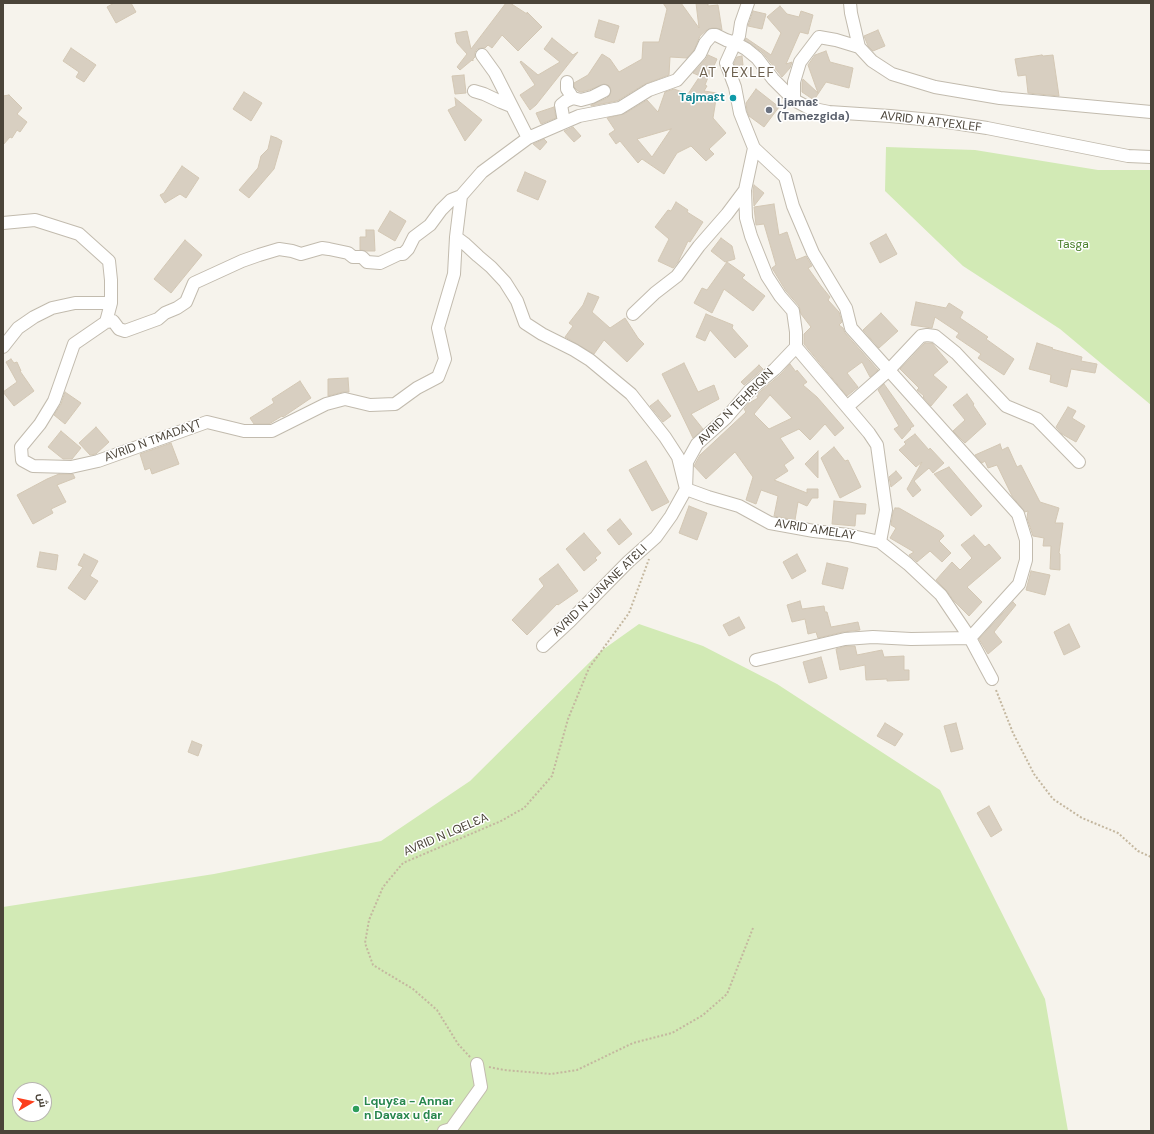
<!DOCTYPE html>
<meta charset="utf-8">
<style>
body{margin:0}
#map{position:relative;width:1154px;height:1134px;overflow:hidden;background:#f6f3ec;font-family:"DM Sans",Cairo,sans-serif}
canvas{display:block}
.frame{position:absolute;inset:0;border:4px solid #4b4439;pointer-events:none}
.north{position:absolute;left:12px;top:1082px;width:40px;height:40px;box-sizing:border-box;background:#fff;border:1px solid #b7b4b0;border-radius:50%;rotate:81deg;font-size:11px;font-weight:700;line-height:16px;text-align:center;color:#4b4439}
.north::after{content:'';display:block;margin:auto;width:14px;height:18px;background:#fc3f1d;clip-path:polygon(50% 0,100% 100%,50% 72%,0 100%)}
</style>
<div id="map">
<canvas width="1154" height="1134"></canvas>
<div class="frame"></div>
<div class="north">ش</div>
</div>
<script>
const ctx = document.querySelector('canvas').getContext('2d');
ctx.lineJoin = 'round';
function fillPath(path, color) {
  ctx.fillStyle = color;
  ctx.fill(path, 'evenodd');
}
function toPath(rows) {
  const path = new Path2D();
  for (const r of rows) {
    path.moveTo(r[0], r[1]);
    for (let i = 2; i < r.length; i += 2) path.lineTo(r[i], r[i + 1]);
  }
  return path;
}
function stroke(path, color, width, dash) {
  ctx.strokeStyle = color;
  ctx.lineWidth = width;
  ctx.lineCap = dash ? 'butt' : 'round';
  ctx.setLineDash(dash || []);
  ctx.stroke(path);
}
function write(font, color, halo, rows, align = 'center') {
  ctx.font = font + ' "DM Sans",sans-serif';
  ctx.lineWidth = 3;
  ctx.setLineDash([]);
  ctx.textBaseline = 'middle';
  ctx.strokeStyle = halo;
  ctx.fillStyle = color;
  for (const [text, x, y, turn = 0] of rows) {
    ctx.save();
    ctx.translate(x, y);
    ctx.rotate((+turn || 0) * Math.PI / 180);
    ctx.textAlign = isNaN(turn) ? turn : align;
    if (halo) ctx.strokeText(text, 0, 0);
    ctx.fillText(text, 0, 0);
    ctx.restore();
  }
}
fillPath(toPath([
 [886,147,975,150,1098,170,1151,170,1151,405,1060,329,963,266,885,191],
 [639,624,703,646,777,684,940,790,1045,999,1068,1131,3,1131,3,907,214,874,381,841,470,781,601,651],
 [20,1090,44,1090,44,1114,20,1114]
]), '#d2eab5');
const building = toPath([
 [114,3,131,3,136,12,116,23,107,7,114,3],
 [506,3,510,3,527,14,527,12,542,27,518,51,502,35,492,48,488,45,485,48,481,48,477,49,475,52,475,57,473,59,473,61,472,60,460,70,457,67,467,54,457,43,455,33,467,31,471,49,506,3],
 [663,3,681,3,699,28,696,3,708,3,708,6,718,5,722,30,716,28,712,28,707,30,700,36,694,50,687,58,670,57,669,75,645,84,617,101,591,106,591,105,607,98,610,95,611,91,610,87,608,85,604,84,589,90,581,92,578,91,574,87,574,83,588,75,602,54,610,59,619,72,642,59,643,42,659,42,667,9,663,3],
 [780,6,787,14,799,17,801,11,813,15,808,34,800,32,786,64,792,62,790,68,782,77,762,52,745,40,746,38,771,55,781,33,767,17,780,6],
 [753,11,766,14,762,29,748,26,753,11],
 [599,20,619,26,614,43,595,37,595,34,599,20],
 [878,30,885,46,873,51,868,46,864,36,878,30],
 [552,38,573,55,578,52,536,105,530,110,520,95,535,85,520,62,521,61,538,75,560,62,544,49,552,38],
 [71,48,96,65,84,82,76,77,79,72,63,61,71,48],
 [826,51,830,62,853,68,849,88,826,82,814,100,802,92,802,83,803,79,818,93,808,65,815,55,826,51],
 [708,55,717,59,713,68,712,67,705,85,707,86,704,91,717,93,713,118,726,133,709,149,714,154,706,161,691,146,677,153,664,174,642,159,638,163,620,141,616,144,609,134,615,130,607,118,624,114,647,100,658,112,665,92,674,89,688,94,700,76,693,73,706,59,708,55],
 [671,129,652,157,637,139,671,129],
 [1042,55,1043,56,1053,55,1059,96,1028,93,1026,75,1018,76,1015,59,1042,55],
 [742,56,743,65,735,66,734,63,737,57,742,56],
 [464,75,466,93,455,94,452,76,464,75],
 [756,89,779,107,764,127,749,116,747,111,746,103,756,89],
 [244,92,262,103,251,121,233,109,244,92],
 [9,95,22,108,17,114,27,122,20,132,17,130,12,138,10,137,3,145,3,96,9,95],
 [455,98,482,120,465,141,448,110,456,106,455,98],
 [554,107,556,118,541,124,536,113,554,107],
 [573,127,581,136,574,142,564,131,573,127],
 [271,136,277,138,282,141,274,169,249,198,239,190,258,168,261,156,268,149,271,136],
 [544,139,547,142,540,150,533,144,544,139],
 [182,166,199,178,186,198,180,194,165,203,160,195,164,193,182,166],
 [525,172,546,181,538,200,517,191,525,172],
 [754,185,764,193,754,206,753,191,754,185],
 [676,202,688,210,687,212,703,222,690,242,688,241,678,262,673,268,658,261,669,239,655,227,668,210,671,211,676,202],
 [774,204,779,235,787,232,796,260,806,256,812,266,808,268,821,286,830,297,828,300,839,312,842,322,839,325,843,328,845,333,878,370,870,377,862,362,847,373,858,387,847,396,804,344,804,334,811,327,801,314,799,306,786,291,772,268,776,265,764,224,756,225,754,207,774,204],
 [390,211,406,221,395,241,378,231,390,211],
 [366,230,374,230,375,251,367,251,360,250,360,237,366,237,366,230],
 [886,234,897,254,880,263,870,243,886,234],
 [721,238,732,246,735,259,725,262,711,251,721,238],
 [185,240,202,255,171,293,154,279,185,240],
 [727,262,745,275,742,278,765,296,753,311,724,289,712,313,694,303,702,288,707,290,727,262],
 [588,293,599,297,592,312,610,328,625,318,638,338,644,344,627,362,604,340,594,354,565,337,573,326,569,323,583,305,588,293],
 [916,302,946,308,949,303,963,312,960,318,988,337,986,339,1014,359,1004,375,978,358,981,354,956,337,959,333,935,317,932,328,911,325,916,302],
 [881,313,898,331,879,348,863,330,881,313],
 [706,314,733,325,732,328,748,346,735,358,710,330,705,341,696,337,706,314],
 [925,343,932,343,948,362,933,375,947,387,931,406,923,397,924,396,917,390,919,388,900,369,925,343],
 [1037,343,1053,348,1052,349,1082,357,1081,361,1097,364,1095,373,1071,369,1067,387,1050,382,1051,375,1029,369,1037,343],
 [11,359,14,363,17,362,21,371,20,371,34,391,14,406,3,392,17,382,6,362,11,359],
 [684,363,698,392,714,385,719,399,691,414,703,429,693,438,662,374,684,363],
 [790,364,796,372,797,370,807,382,803,385,817,397,844,428,835,436,825,424,810,440,799,429,780,438,794,458,784,465,788,471,774,480,807,493,807,489,818,489,818,498,812,498,807,506,798,502,795,520,774,516,778,496,761,490,756,504,746,500,753,477,735,452,706,479,694,466,700,455,746,412,744,409,749,403,758,398,756,395,780,375,790,364],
 [770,395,792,418,769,429,754,414,770,395],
 [759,365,763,369,744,385,741,382,759,365],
 [348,378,349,392,343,392,328,396,328,379,348,378],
 [300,381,311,398,283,417,282,416,269,424,254,424,250,418,274,403,272,399,300,381],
 [884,384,914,426,910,428,911,429,902,439,894,429,899,426,878,390,884,384],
 [65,392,81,403,65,424,54,415,61,404,65,392],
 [967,394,974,404,973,405,986,424,965,443,953,431,965,420,953,405,967,394],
 [658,400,671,416,663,422,650,406,658,400],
 [1068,407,1076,411,1072,418,1085,426,1076,442,1062,434,1056,427,1068,407],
 [96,427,109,442,96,454,90,455,79,443,96,427],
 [61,431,81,448,72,459,63,459,48,447,61,431],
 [915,434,929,450,930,448,944,463,933,473,929,468,914,481,921,490,913,497,907,489,922,462,916,467,899,450,906,444,904,442,915,434],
 [171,443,179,464,152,474,150,468,145,470,140,454,171,443],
 [1000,444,1002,450,1008,447,1017,467,1021,465,1040,502,1059,508,1055,523,1063,523,1059,553,1060,554,1060,570,1050,569,1051,546,1043,546,1044,538,1033,536,1027,518,1028,511,1025,512,1012,496,997,465,988,468,985,461,982,463,975,455,1000,444],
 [834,447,845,461,848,460,861,487,840,498,821,458,834,447],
 [818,451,818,478,805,464,818,451],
 [646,461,669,502,652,511,629,470,646,461],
 [949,467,982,506,971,516,934,474,949,467],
 [896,471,902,478,891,487,889,477,896,471],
 [59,474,73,474,75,478,57,485,66,502,51,509,53,513,33,524,17,495,47,479,59,474],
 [834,501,866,504,865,514,856,514,855,526,832,524,834,501],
 [689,506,707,513,697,540,679,533,689,506],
 [895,508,899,508,941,532,944,536,939,541,951,553,942,562,930,551,917,562,909,555,914,552,890,538,896,528,891,525,893,512,895,508],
 [620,519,632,534,619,545,607,530,620,519],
 [584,533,601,553,595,558,597,560,584,571,566,549,584,533],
 [974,535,985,547,989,544,1001,558,967,587,982,602,969,616,954,601,946,590,936,580,952,562,960,570,972,558,961,545,974,535],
 [40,552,58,555,56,570,37,567,40,552],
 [84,554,98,561,90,576,98,581,85,600,68,588,83,567,78,565,84,554],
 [797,554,806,571,792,579,783,562,797,554],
 [827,563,848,568,843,589,822,584,827,563],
 [558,564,578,591,558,605,557,604,527,635,512,620,544,586,539,579,558,564],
 [1031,571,1050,575,1045,595,1026,590,1031,571],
 [800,601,802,609,824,606,825,612,827,612,831,627,858,622,860,630,843,632,818,638,816,632,808,634,805,619,792,622,787,605,800,601],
 [1013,602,1016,605,994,632,1002,642,988,654,979,639,1013,602],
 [739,617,745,628,729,636,723,625,739,617],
 [1069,624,1080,647,1064,655,1054,632,1069,624],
 [846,646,855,646,857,655,882,650,884,657,904,656,904,670,909,670,909,680,887,681,887,679,866,680,865,665,840,670,836,649,846,646],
 [821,657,827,678,809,683,803,662,821,657],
 [885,723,903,734,895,746,877,736,885,723],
 [956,723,963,749,951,752,944,726,956,723],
 [192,741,202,745,198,756,188,752,192,741],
 [989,806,1002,830,991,837,977,813,989,806]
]);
fillPath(building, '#d8cfc1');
stroke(building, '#d3c7b4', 1);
const minor = toPath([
 [850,3,851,13,859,47,872,61,892,74,935,87,1000,98,1151,112],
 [482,55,495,73,528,138],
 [474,91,484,94,501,102,511,106],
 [573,98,581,100,592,97,604,91],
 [794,100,794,82,800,62,819,37,836,40,859,47],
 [564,122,561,105,566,101,573,98,567,89,567,82],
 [754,148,785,177,793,206,813,253,846,308,851,328,1018,514,1026,540,1026,560,1019,584,970,638,911,639,873,637,845,639,756,660],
 [3,223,35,220,79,234,109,261,111,280,111,303,106,322,74,344,54,401,40,424,21,447,22,460,33,466,71,467,98,461,207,422,244,431,272,431,326,404,345,399,370,405,395,404,417,388,438,377,445,359,438,328,454,274,456,237,461,196,482,172,528,138,579,116,620,108,649,90,677,80,700,54,705,43,712,35,716,35,726,40,735,43,746,49,757,58,773,79,794,100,809,108,829,112,890,116,941,121,987,128,1128,156,1151,157],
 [456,237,464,243,478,256,491,267,505,282,517,301,525,323,542,334,574,350,590,360,631,394,665,437,678,457,686,489,708,497,739,506,770,523,814,531,848,535,880,542,908,564,941,595,970,638,992,679],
 [633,314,655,293,677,276,699,246,727,214,745,190],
 [106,322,113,321,119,329,125,331,158,319,165,313,177,308,186,302,194,283,242,261,259,255,279,249,292,251,301,254,322,248,329,249,348,253,353,257,362,257,367,262,380,263,399,254,403,254,408,249,414,237,430,225,441,210,451,200,461,196],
 [3,347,18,328,34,317,52,308,75,303,111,303],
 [796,347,847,407,869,433,877,445,886,510,880,542],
 [847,407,889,370,921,336,927,335,935,336,956,353,1006,406,1037,419,1079,462],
 [543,646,570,621,628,562,656,537,671,516,686,489,687,462,697,444,726,418,750,390,775,369,796,347,796,332,793,311,780,296,767,276,751,236,746,218,745,190,754,148,740,113,735,87,726,63,735,43,739,36,741,23,748,3],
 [444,1131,451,1129,481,1087,477,1064]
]);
stroke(minor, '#c2bbae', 14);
stroke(toPath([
 [996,690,1013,733,1034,774,1053,799,1082,818,1118,833,1138,851,1151,857],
 [470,1057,458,1044,437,1010,413,989,373,965,365,943,369,920,383,887,403,863,501,821,524,808,552,776,568,719,589,668,629,613,649,559],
 [489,1067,504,1070,551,1074,577,1070,633,1043,672,1033,703,1015,727,994,753,928]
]), '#c4b79f', 2, [2, 2]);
stroke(minor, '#fff', 12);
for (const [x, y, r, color] of [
 [733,98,4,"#0f9aa8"],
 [769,110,4,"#6b7280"],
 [356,1109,4,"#2e9e5b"]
]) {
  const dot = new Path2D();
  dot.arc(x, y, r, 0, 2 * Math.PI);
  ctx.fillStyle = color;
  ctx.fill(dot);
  stroke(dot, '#fff', 1.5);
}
write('bold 12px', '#0d838f', '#fff', [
 ["Tajmaɛt",725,98]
], 'right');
write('bold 12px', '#5b616d', '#fff', [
 ["Ljamaɛ",777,103],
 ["(Tamezgida)",777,117]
], 'left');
write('12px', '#4b4439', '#fff', [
 ["AVRID N ATYEXLEF",931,122,7],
 ["AVRID N TEḤṚIQIN",736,407,-45],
 ["AVRID N TMADAƔT",153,441,-20],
 ["AVRID AMELAY",815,530,9],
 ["AVRID N JUNANE ATƐLI",600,591,-44],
 ["AVRID N LQELƐA",446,835,-23]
]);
write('12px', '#4a7f2a', '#fff', [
 ["Tasga",1073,245]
]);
write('bold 12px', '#27864d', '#fff', [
 ["Lquyɛa - Annar",364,1102],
 ["n Davax u ḍar",364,1116]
], 'left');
ctx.letterSpacing = '1px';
write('14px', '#6e6250', '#fff', [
 ["AT YEXLEF",737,73]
]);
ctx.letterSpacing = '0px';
</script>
